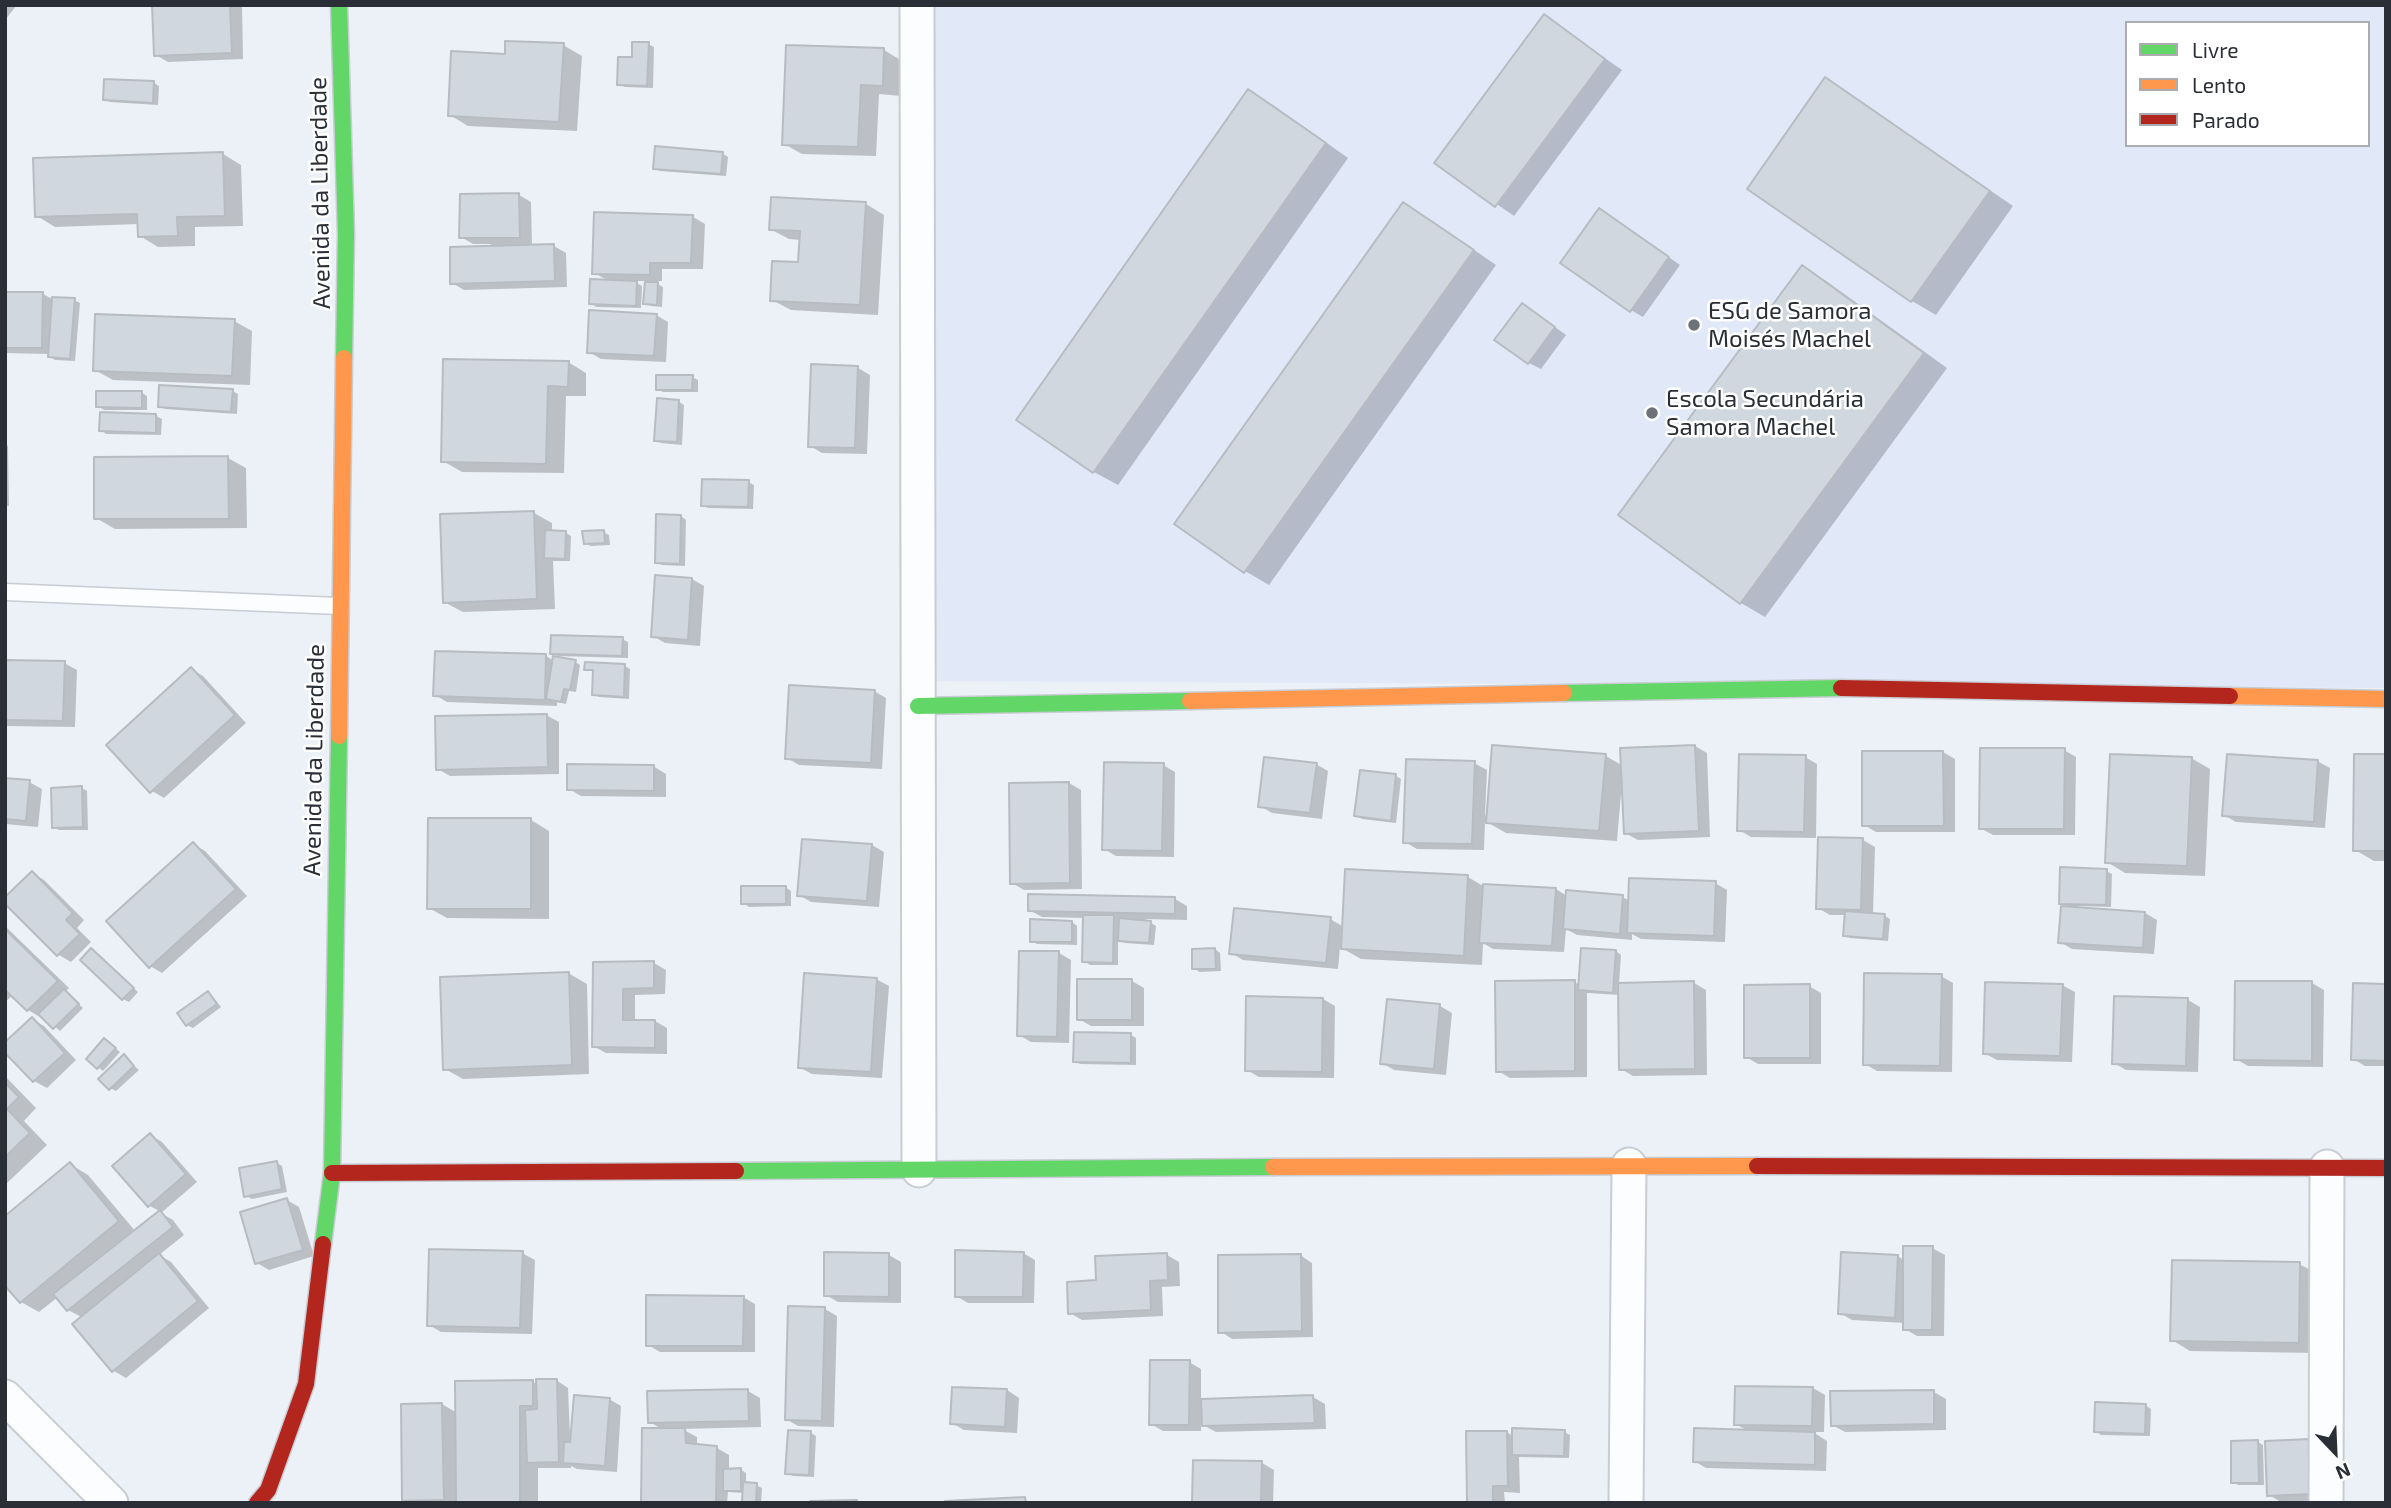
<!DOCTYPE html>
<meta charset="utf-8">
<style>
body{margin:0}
#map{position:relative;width:2391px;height:1508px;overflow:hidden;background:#ecf0f7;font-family:"Exo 2",sans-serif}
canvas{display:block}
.frame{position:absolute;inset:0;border:7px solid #2a2f37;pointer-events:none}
.legend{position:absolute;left:2125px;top:21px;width:245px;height:126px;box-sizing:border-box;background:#fff;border:2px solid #aaacaf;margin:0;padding:9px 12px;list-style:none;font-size:21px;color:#2a2f37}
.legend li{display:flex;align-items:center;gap:14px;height:35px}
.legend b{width:35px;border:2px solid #aaacaf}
.north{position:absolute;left:2300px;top:1417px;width:70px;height:70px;-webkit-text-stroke:5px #fff;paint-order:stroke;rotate:157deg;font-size:19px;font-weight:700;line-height:28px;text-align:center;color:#2a2f37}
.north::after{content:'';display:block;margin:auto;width:24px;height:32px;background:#2a2f37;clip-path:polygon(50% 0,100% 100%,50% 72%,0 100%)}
</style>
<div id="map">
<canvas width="2391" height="1508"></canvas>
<div class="frame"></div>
<ul class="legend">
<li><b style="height:9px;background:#63d668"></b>Livre</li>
<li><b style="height:9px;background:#ff974d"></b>Lento</li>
<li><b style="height:9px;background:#b3261e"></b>Parado</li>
</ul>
<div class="north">N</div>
</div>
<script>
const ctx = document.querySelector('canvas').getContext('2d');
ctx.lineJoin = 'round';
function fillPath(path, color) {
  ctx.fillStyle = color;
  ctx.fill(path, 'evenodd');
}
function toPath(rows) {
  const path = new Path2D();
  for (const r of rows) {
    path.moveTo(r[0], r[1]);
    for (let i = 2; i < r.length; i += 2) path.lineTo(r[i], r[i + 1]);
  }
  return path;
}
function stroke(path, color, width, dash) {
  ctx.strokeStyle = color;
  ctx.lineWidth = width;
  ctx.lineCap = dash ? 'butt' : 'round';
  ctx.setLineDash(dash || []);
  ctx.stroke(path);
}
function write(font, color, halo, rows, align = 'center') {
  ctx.font = font + ' "Exo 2",sans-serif';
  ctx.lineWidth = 5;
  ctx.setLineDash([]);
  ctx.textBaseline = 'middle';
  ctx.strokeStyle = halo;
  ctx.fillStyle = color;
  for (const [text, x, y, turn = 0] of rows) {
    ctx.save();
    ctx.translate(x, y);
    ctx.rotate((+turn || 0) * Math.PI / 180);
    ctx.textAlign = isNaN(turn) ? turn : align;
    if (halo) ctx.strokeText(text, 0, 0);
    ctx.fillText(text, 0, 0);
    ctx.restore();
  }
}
fillPath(toPath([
 [912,5,2386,5,2386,688,922,681],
 [2127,23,2368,23,2368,145,2127,145]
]), '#e1e9f9');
fillPath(toPath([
 [5,5,17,5,5,20],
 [154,5,242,5,243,59,168,62,156,55],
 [1544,16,1622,70,1514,216,1436,162],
 [648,44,654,47,653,88,625,87,619,84,634,59],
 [563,45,582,56,577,131,468,126,450,115],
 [884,50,902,61,901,96,879,94,876,156,802,154,784,144],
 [1826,80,1849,94,2013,206,1936,315,1912,301,1749,189],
 [154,83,159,86,158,105,110,102,105,99],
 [1249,91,1273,105,1348,158,1118,485,1094,472],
 [722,153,728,157,726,176,660,171,655,168],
 [223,154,241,165,243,226,195,227,195,246,158,247,140,236,139,224,55,227,37,216],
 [519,195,531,202,532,246,554,246,566,253,567,287,464,290,452,283,491,248,491,244,473,244,461,237],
 [866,204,884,215,878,315,791,310,772,300,799,264,801,240,789,239,770,229],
 [1404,204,1428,218,1496,265,1269,585,1245,571],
 [693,217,705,224,703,269,662,269,662,281,652,281,663,287,662,307,651,306,645,303,647,281,633,281,642,286,641,308,596,307,591,303,609,281,594,273],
 [1611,217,1680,265,1643,317,1631,310],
 [1802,267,1826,281,1947,368,1765,617,1741,603,1620,515],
 [5,294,43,294,54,300,74,300,80,303,75,361,55,360,49,356,50,354,5,353],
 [1534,312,1566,335,1541,369,1529,363],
 [656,315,668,322,666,362,601,359,589,352],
 [234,321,252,331,250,385,113,380,95,370],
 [568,362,586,373,586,396,566,396,564,473,462,472,443,461],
 [858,368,870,375,867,454,822,453,810,446],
 [692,377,698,380,698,392,663,392,657,389],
 [232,391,238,394,237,414,165,409,159,406],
 [142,393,147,396,147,410,104,410,98,406],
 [679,402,684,405,682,445,661,443,655,440],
 [156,416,162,419,161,435,106,434,101,430],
 [5,444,8,446,9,506,5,506],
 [228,458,246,468,247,528,115,529,96,518],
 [748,482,754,485,753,509,708,508,703,505],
 [534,513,552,523,552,532,566,533,571,536,570,561,553,561,555,609,463,612,444,602],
 [681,516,686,520,685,566,662,565,657,562],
 [603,532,609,535,610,545,591,546,585,543],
 [692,579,704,586,700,646,665,643,653,636],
 [622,639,628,642,628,658,558,656,552,653],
 [546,656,554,661,575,662,580,665,576,692,569,691,566,704,557,702,557,706,447,702,435,695],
 [5,662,64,663,77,670,75,727,5,726],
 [625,666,630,669,629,699,599,697,594,694,595,672,586,669],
 [191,669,203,676,246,723,164,798,152,791],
 [874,691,886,698,882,769,799,765,787,758],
 [546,715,559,722,559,774,450,776,438,769],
 [1695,746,1707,753,1710,837,1638,840,1625,833,1624,794,1621,794,1617,841,1506,833,1485,821,1484,850,1417,849,1405,842,1474,763,1487,770,1485,815,1488,816,1606,756,1623,766],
 [2064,750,2076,757,2075,835,1993,835,1980,828],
 [1943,752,1955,759,1955,832,1876,832,1864,825,1864,753],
 [2386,756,2386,861,2374,861,2355,850],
 [1805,757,1817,764,1816,838,1751,837,1739,830],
 [2191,758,2210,769,2205,876,2125,873,2107,862],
 [2317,761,2330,768,2325,828,2236,822,2224,815],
 [1316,764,1328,771,1322,819,1272,813,1260,806],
 [1163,765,1175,772,1174,857,1116,856,1104,849],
 [653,766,666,774,666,797,581,796,569,789],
 [1361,772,1396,776,1401,779,1396,823,1362,819,1356,816],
 [5,780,29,782,42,789,38,827,5,824],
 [1069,783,1081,790,1082,889,1024,890,1012,883],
 [82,788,87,791,88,830,59,830,53,827],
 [531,820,549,831,549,919,447,918,429,908],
 [1863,840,1875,847,1873,915,1885,916,1890,919,1888,941,1850,938,1845,935,1846,915,1830,915,1818,908],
 [193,844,205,851,247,896,162,973,150,966],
 [872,845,884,852,879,907,811,902,799,895],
 [2106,871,2112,874,2111,907,2078,906,2078,909,2145,913,2157,920,2154,954,2072,949,2060,942,2072,909,2061,903],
 [32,873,44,880,84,920,77,928,91,942,71,962,59,955,5,901],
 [1468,877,1483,886,1556,889,1567,896,1622,897,1630,901,1715,883,1727,890,1725,942,1641,939,1632,934,1632,940,1577,935,1566,929,1564,952,1493,949,1483,943,1482,965,1361,959,1340,947,1338,969,1243,960,1231,953,1330,919,1344,927],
 [785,887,791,891,791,906,749,907,743,903],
 [1175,899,1187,906,1187,920,1145,919,1156,926,1154,945,1125,943,1118,939,1118,965,1090,965,1084,961,1085,918,1042,917,1029,910],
 [1072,922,1077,926,1077,945,1037,944,1032,941],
 [5,926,69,988,65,992,83,1008,60,1031,42,1015,40,1017,28,1010,13,995,5,1002],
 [1215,949,1220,953,1221,971,1199,972,1194,968],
 [92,950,138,992,129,1002,123,999],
 [1616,951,1621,955,1619,984,1694,983,1706,990,1707,1075,1633,1076,1621,1069,1620,995,1587,993,1587,1077,1510,1078,1498,1071,1574,982,1580,985],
 [1059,953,1071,960,1069,1043,1031,1042,1019,1035],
 [594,963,654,963,666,970,665,994,635,995,635,1022,655,1021,667,1028,667,1054,606,1053,593,1046],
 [568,973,587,984,589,1074,463,1079,445,1069],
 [1941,976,1953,983,1952,1072,1877,1071,1865,1064],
 [876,979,889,986,882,1078,812,1074,799,1067],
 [1079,980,1132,981,1144,988,1144,1026,1091,1026,1079,1019],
 [2312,983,2324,990,2323,1067,2248,1066,2236,1059],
 [2062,985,2075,992,2072,1062,1997,1060,1984,1053],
 [2386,985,2386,1066,2365,1066,2353,1059],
 [1809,986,1821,993,1821,1064,1758,1064,1746,1057],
 [208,993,213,997,221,1007,193,1028,187,1025,179,1014],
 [1323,999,1335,1006,1334,1078,1259,1077,1247,1070],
 [2188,1000,2200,1007,2198,1072,2126,1070,2114,1063],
 [1389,1001,1440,1006,1452,1013,1446,1075,1394,1070,1382,1063],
 [32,1019,44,1026,76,1060,47,1088,34,1081,5,1050],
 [1131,1035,1136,1038,1136,1065,1080,1064,1075,1061],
 [110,1044,120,1052,103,1071,88,1059],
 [124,1057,139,1070,116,1091,110,1088],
 [5,1076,36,1108,24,1121,47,1145,5,1185],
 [150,1135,162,1142,197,1182,161,1213,173,1220,184,1235,159,1255,171,1262,209,1308,126,1378,114,1371,83,1318,68,1310,58,1297,39,1312,21,1302,70,1164,88,1175,136,1232,161,1212,150,1206,115,1166],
 [277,1163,282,1166,287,1192,252,1199,246,1196],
 [287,1200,299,1207,314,1256,269,1270,257,1263],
 [1932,1248,1945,1255,1944,1336,1917,1336,1905,1329,1905,1323,1852,1320,1840,1313,1898,1256,1905,1261],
 [522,1253,535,1260,532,1334,441,1332,429,1325],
 [1023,1253,1035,1260,1034,1303,968,1303,956,1296],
 [889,1255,901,1262,901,1303,838,1302,826,1295],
 [1167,1255,1179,1262,1180,1286,1162,1287,1163,1316,1082,1320,1070,1313,1097,1281],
 [1300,1255,1312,1263,1313,1337,1232,1339,1220,1331],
 [2299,1264,2318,1274,2317,1353,2190,1351,2172,1340],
 [743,1297,755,1304,755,1352,660,1352,648,1345],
 [790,1307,825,1309,837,1316,834,1427,798,1426,786,1419],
 [1189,1362,1201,1369,1201,1400,1313,1397,1325,1404,1326,1429,1216,1432,1201,1424,1201,1431,1163,1431,1151,1424],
 [556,1380,568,1388,570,1436,572,1436,609,1399,621,1406,617,1472,577,1469,571,1466,571,1468,538,1468,538,1503,409,1503,404,1500,442,1404,457,1413,533,1382,538,1385],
 [1813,1388,1825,1395,1824,1432,1813,1432,1827,1441,1826,1471,1706,1468,1694,1461,1749,1432,1736,1424],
 [1007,1390,1019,1398,1017,1433,964,1430,952,1423],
 [748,1391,760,1398,761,1427,682,1429,697,1437,697,1446,717,1448,729,1455,729,1470,740,1469,746,1473,746,1484,756,1485,762,1488,761,1503,744,1503,744,1493,728,1492,727,1503,642,1501,663,1430,650,1422],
 [1934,1392,1946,1399,1946,1430,1845,1432,1832,1425],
 [2145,1405,2151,1409,2150,1436,2101,1435,2096,1431],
 [1507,1432,1514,1437,1564,1432,1570,1435,1569,1458,1519,1457,1520,1493,1504,1492,1505,1503,1470,1503],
 [811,1433,816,1436,814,1477,793,1476,787,1473],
 [2258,1442,2263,1445,2264,1485,2238,1485,2233,1482],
 [2267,1442,2324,1500,2281,1502,2269,1495],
 [1262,1463,1274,1470,1273,1503,1193,1503]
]), '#0003');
const building = toPath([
 [152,5,230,5,232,53,154,56,152,5],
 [1544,14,1605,59,1495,207,1434,163,1544,14],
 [505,41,564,43,559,122,448,116,451,51,505,54,505,41],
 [632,42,649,42,647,86,617,85,618,57,632,57,632,42],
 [786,45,884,48,883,86,861,85,858,147,782,145,786,45],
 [1825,77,1990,191,1911,302,1747,189,1825,77],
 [104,79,154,81,153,103,103,100,104,79],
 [1248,89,1326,143,1093,473,1016,420,1248,89],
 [655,146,723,152,721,174,653,169,655,146],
 [223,152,225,216,177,217,178,236,138,237,137,214,35,217,33,158,223,152],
 [519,193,520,238,459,238,460,194,519,193],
 [771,197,866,202,860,305,770,301,772,261,798,262,800,231,769,230,771,197],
 [1403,202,1474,250,1244,573,1174,524,1403,202],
 [1599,208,1669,257,1630,312,1560,263,1599,208],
 [594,212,693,215,691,263,650,263,650,275,592,274,594,212],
 [554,244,555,281,450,284,450,247,554,244],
 [1802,265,1924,353,1740,604,1618,515,1802,265],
 [590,279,637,281,636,306,589,304,590,279],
 [645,282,658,282,657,305,643,304,645,282],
 [5,292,43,292,42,348,5,348,5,292],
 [52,297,75,298,70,359,48,357,52,297],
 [1522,303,1555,327,1528,364,1494,340,1522,303],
 [589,310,657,314,654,356,587,353,589,310],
 [95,314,235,319,232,376,93,371,95,314],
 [443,359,569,361,568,387,548,386,546,464,441,462,443,359],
 [811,364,858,366,855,448,808,447,811,364],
 [656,375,693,375,692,390,656,390,656,375],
 [159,385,233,389,231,412,158,407,159,385],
 [96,391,142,391,142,408,96,407,96,391],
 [657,398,679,400,677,442,654,441,657,398],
 [100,412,156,414,156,433,99,431,100,412],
 [228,456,229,519,94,519,94,457,228,456],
 [702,479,749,480,748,507,701,506,702,479],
 [534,511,537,599,443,603,440,514,534,511],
 [656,514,681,515,680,564,655,563,656,514],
 [545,530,566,531,565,559,544,558,545,530],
 [604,530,605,543,584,544,582,531,604,530],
 [655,575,692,578,688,640,651,637,655,575],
 [551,635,623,637,622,656,550,654,551,635],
 [435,651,546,654,545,700,433,696,435,651],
 [553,656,576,660,570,690,564,689,561,702,546,699,553,656],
 [5,660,65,661,63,721,5,720,5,660],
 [585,662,625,664,624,697,592,695,593,670,584,670,585,662],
 [191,667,235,715,150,793,106,745,191,667],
 [789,685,875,690,871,763,785,759,789,685],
 [547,714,548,767,436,770,435,716,547,714],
 [1492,745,1606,754,1599,831,1486,823,1492,745],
 [1695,745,1699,831,1624,834,1620,748,1695,745],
 [1980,748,2065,748,2064,829,1979,829,1980,748],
 [1862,751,1943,751,1944,826,1862,826,1862,751],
 [1739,754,1806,755,1804,832,1737,831,1739,754],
 [2110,754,2192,757,2187,866,2105,863,2110,754],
 [2227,754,2318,760,2314,822,2222,816,2227,754],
 [2354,754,2386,754,2386,851,2353,851,2354,754],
 [1264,757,1317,763,1310,813,1258,807,1264,757],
 [1406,759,1475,761,1472,844,1403,843,1406,759],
 [1104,762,1164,763,1162,851,1102,850,1104,762],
 [567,764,654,765,654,791,567,790,567,764],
 [1360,770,1396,774,1391,821,1354,816,1360,770],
 [5,778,30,780,26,821,5,819,5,778],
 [1069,782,1070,883,1010,884,1009,783,1069,782],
 [82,786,83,827,52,828,51,788,82,786],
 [428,818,531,818,531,909,427,909,428,818],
 [1818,837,1863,838,1861,910,1816,909,1818,837],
 [802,839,872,844,867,901,797,896,802,839],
 [193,842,236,889,149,968,106,921,193,842],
 [2060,867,2107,869,2106,905,2059,904,2060,867],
 [1345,869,1468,875,1464,956,1341,949,1345,869],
 [32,871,73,913,66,920,80,934,57,956,5,904,5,897,32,871],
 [1629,878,1716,881,1714,936,1627,933,1629,878],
 [1483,884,1556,888,1552,946,1479,943,1483,884],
 [741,886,786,886,786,904,741,904,741,886],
 [1566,890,1623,895,1620,934,1563,929,1566,890],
 [1028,894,1175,897,1175,914,1028,911,1028,894],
 [2061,906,2145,912,2143,948,2058,943,2061,906],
 [1234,908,1331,917,1326,963,1229,954,1234,908],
 [1845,911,1885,914,1883,939,1843,936,1845,911],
 [1083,915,1114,915,1113,963,1082,962,1083,915],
 [1119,918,1151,921,1149,943,1118,941,1119,918],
 [1030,919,1072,921,1072,942,1030,942,1030,919],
 [5,929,58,981,27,1011,5,990,5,929],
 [91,948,134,988,122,1000,80,960,91,948],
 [1215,948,1216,969,1192,969,1192,949,1215,948],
 [1581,948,1616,950,1613,993,1578,990,1581,948],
 [1019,951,1059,951,1057,1037,1017,1036,1019,951],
 [654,961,654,988,623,989,623,1020,655,1020,655,1048,592,1047,593,962,654,961],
 [569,972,572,1065,443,1070,440,977,569,972],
 [804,973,877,978,871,1072,798,1068,804,973],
 [1864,973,1942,974,1940,1066,1863,1065,1864,973],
 [1077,979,1132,979,1132,1020,1077,1020,1077,979],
 [1575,980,1575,1071,1496,1072,1495,981,1575,980],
 [1694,981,1695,1069,1619,1070,1618,983,1694,981],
 [2235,981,2312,981,2312,1061,2234,1060,2235,981],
 [1985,982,2063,984,2060,1056,1983,1054,1985,982],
 [2353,983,2386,984,2386,1061,2351,1060,2353,983],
 [1810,984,1810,1058,1744,1058,1744,985,1810,984],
 [64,989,79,1004,53,1029,38,1014,64,989],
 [208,991,217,1004,186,1026,177,1013,208,991],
 [1246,996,1323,998,1322,1072,1245,1071,1246,996],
 [2114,996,2188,998,2186,1066,2112,1064,2114,996],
 [1387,999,1440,1004,1434,1069,1380,1064,1387,999],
 [32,1017,65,1053,33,1082,5,1053,5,1042,32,1017],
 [1074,1032,1131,1033,1131,1063,1073,1062,1074,1032],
 [104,1038,116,1048,97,1069,86,1059,104,1038],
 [124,1054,134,1066,109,1090,98,1079,124,1054],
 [5,1083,19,1097,7,1109,30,1133,5,1157,5,1083],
 [150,1133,186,1174,148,1207,112,1166,150,1133],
 [277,1161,282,1189,244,1197,239,1168,277,1161],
 [70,1162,119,1221,20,1303,5,1286,5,1216,70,1162],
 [287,1198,303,1250,255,1264,240,1212,287,1198],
 [160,1210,173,1227,67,1311,53,1294,160,1210],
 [1903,1246,1933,1246,1932,1330,1903,1330,1903,1246],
 [429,1249,523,1251,520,1328,427,1326,429,1249],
 [955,1250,1024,1252,1023,1297,955,1297,955,1250],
 [824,1252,889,1253,889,1297,824,1296,824,1252],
 [1841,1252,1898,1255,1895,1318,1838,1314,1841,1252],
 [159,1253,198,1301,112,1372,72,1324,159,1253],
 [1167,1253,1168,1280,1150,1281,1151,1310,1068,1314,1067,1282,1096,1280,1095,1256,1167,1253],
 [1301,1254,1302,1331,1218,1333,1218,1255,1301,1254],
 [2172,1260,2300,1262,2299,1343,2170,1341,2172,1260],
 [646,1295,744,1296,743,1346,646,1346,646,1295],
 [788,1306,825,1307,822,1421,785,1420,788,1306],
 [1150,1360,1190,1360,1189,1425,1149,1425,1150,1360],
 [536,1379,557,1379,559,1462,527,1463,525,1410,537,1409,536,1379],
 [533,1380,533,1406,520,1406,520,1503,456,1503,455,1381,533,1380],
 [1735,1386,1813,1387,1812,1426,1734,1425,1735,1386],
 [952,1387,1007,1389,1005,1427,950,1424,952,1387],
 [748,1389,749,1421,648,1423,647,1391,748,1389],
 [1934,1390,1934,1424,1831,1426,1830,1391,1934,1390],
 [574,1395,610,1398,605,1466,563,1463,564,1442,570,1442,574,1395],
 [1313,1395,1315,1423,1202,1426,1201,1399,1313,1395],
 [2095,1402,2146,1404,2145,1434,2094,1432,2095,1402],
 [442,1403,444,1500,402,1501,401,1404,442,1403],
 [642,1428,685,1428,686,1443,717,1446,716,1502,641,1502,642,1428],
 [1512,1428,1565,1430,1564,1456,1512,1455,1512,1428],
 [1694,1428,1815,1432,1815,1465,1693,1462,1694,1428],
 [788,1430,811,1431,809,1475,785,1474,788,1430],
 [1466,1431,1507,1431,1508,1486,1493,1486,1493,1503,1467,1503,1466,1431],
 [2310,1439,2312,1494,2267,1496,2265,1441,2310,1439],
 [2258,1440,2259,1483,2231,1483,2231,1441,2258,1440],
 [1193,1460,1262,1461,1261,1503,1192,1503,1193,1460],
 [741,1468,741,1491,723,1491,723,1469,741,1468],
 [743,1482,757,1483,756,1503,742,1503,743,1482],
 [1025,1497,1026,1503,945,1503,945,1501,1025,1497],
 [857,1500,857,1503,810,1503,810,1501,857,1500]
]);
fillPath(building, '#d1d7df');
stroke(building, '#b7bbc2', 2);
const lane = toPath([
 [5,592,339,606]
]);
const street = toPath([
 [917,5,919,1170],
 [5,1397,111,1503],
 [1626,1503,1629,1165],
 [2326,1503,2327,1167]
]);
const fast = toPath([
 [339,5,346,234,344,358],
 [1564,693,1841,688],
 [918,706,1190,701],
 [736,1171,1273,1167],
 [323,1244,332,1173,339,736]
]);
const slow = toPath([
 [2230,696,2386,699],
 [1190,701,1564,693],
 [339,736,344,358],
 [1273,1167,1757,1166]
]);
const jam = toPath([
 [1841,688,2230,696],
 [1757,1166,2386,1168],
 [332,1173,736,1171],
 [257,1503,268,1490,306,1384,323,1244]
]);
stroke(lane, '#c8ccd3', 19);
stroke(street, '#c8ccd3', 37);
stroke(fast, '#c8ccd3', 19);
stroke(slow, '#c8ccd3', 19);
stroke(jam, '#c8ccd3', 19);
stroke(lane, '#fcfdfe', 16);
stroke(street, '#fcfdfe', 33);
stroke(fast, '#63d668', 16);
stroke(slow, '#ff974d', 16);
stroke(jam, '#b3261e', 16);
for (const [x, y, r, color] of [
 [1694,325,7,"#6e737a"],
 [1652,413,7,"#6e737a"]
]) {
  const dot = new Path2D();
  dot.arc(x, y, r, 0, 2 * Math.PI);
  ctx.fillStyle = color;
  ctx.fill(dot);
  stroke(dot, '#fff', 2.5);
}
write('24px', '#2a2f37', '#fff', [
 ["Avenida da Liberdade",320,193,-91],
 ["Avenida da Liberdade",314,760,-89]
]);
write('24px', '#2a2f37', '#fff', [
 ["ESG de Samora",1708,311],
 ["Moisés Machel",1708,339],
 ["Escola Secundária",1666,399],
 ["Samora Machel",1666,427]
], 'left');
</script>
